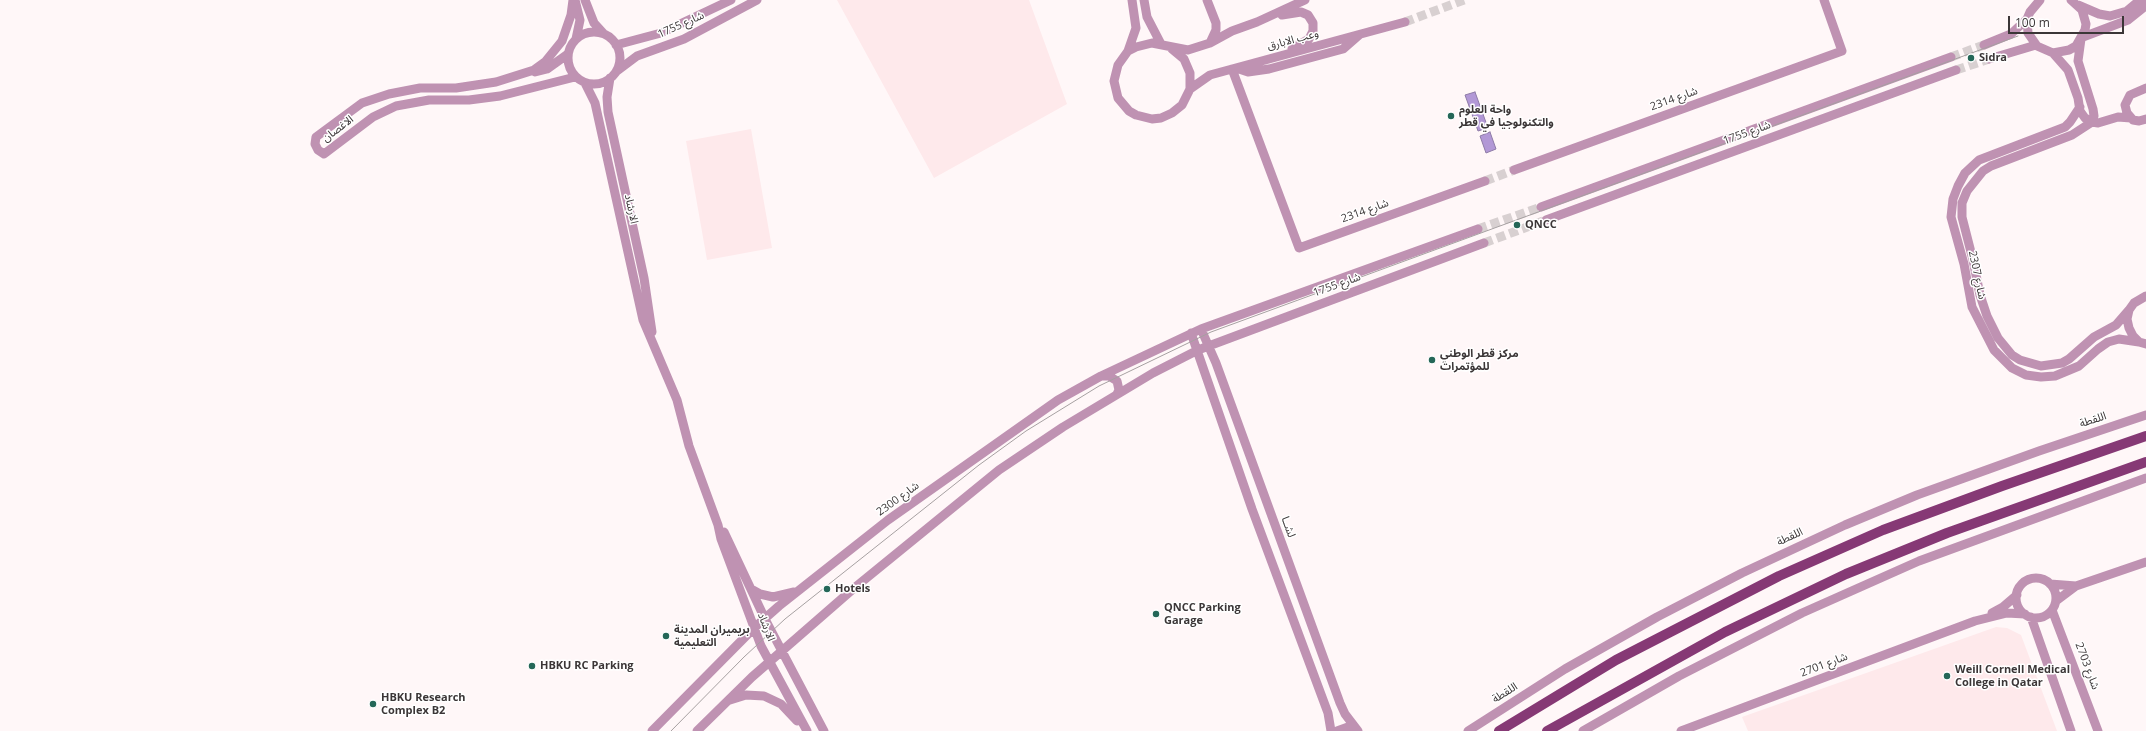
<!DOCTYPE html>
<meta charset="utf-8">
<style>
body{margin:0}
#map{position:relative;width:2146px;height:731px;overflow:hidden;background:#fff7f8;font-family:"Open Sans",sans-serif}
canvas{display:block}
.scale{position:absolute;left:2008px;top:16px;width:116px;height:18px;box-sizing:border-box;border:2px solid #3b3637;border-top:0;padding-left:5px;font-size:12px;line-height:14px;white-space:nowrap;color:#3b3637;-webkit-text-stroke:3px #fff;paint-order:stroke}
</style>
<div id="map">
<canvas width="2146" height="731"></canvas>
<div class="scale">100 m</div>
</div>
<script>
const ctx = document.querySelector('canvas').getContext('2d');
ctx.lineJoin = 'round';
function fillPath(path, color) {
  ctx.fillStyle = color;
  ctx.fill(path, 'evenodd');
}
function toPath(rows) {
  const path = new Path2D();
  for (const r of rows) {
    if (r.length === 3) {
      path.moveTo(r[0] + r[2], r[1]);
      path.arc(r[0], r[1], r[2], 0, 2 * Math.PI);
      continue;
    }
    path.moveTo(r[0], r[1]);
    for (let i = 2; i < r.length; i += 2) path.lineTo(r[i], r[i + 1]);
  }
  return path;
}
function stroke(path, color, width, dash) {
  ctx.strokeStyle = color;
  ctx.lineWidth = width;
  ctx.lineCap = dash ? 'butt' : 'round';
  ctx.setLineDash(dash || []);
  ctx.stroke(path);
}
function write(font, color, halo, rows, align = 'center') {
  ctx.font = font + ' "Open Sans","Noto Sans Arabic",sans-serif';
  ctx.lineWidth = 3;
  ctx.setLineDash([]);
  ctx.textBaseline = 'middle';
  ctx.strokeStyle = halo;
  ctx.fillStyle = color;
  for (const [text, x, y, turn = 0] of rows) {
    ctx.save();
    ctx.translate(x, y);
    ctx.rotate((+turn || 0) * Math.PI / 180);
    ctx.textAlign = isNaN(turn) ? turn : align;
    if (halo) ctx.strokeText(text, 0, 0);
    ctx.fillText(text, 0, 0);
    ctx.restore();
  }
}
fillPath(toPath([
 [837,0,1029,0,1067,104,934,178],
 [751,129,772,248,707,260,686,141],
 [1996,627,2007,628,2021,635,2057,731,1748,731,1742,717]
]), '#fee9eb');
const water = toPath([
 [1475,92,1488,128,1478,131,1465,95,1475,92],
 [1490,132,1496,149,1486,153,1480,136,1490,132]
]);
fillPath(water, '#b298d6');
stroke(water, '#8e7ba6', 1);
stroke(toPath([
 [1405,22,1464,0],
 [1951,57,1984,45],
 [1956,70,1989,59],
 [1485,181,1514,170],
 [1478,229,1541,207],
 [1484,243,1546,220]
]), '#d8d0d1', 9, [9, 4.5]);
stroke(toPath([
 [573,0,571,15,562,41,545,62,534,70,496,82,456,88,420,88,389,94,362,103,316,137,315,144,318,150,324,154,373,117,396,106,429,100,469,100,500,96,575,77],
 [575,0,580,20,576,39],
 [585,0,594,23,604,34],
 [1144,0,1147,17,1161,44],
 [1207,0,1216,23,1216,30,1210,43],
 [2040,0,2030,12,2027,19,2028,33,2037,46,2053,53,2069,50,2076,46,2085,30,2086,24,2082,10,2071,0],
 [2078,5,2099,14,2110,16,2127,11,2140,0],
 [1282,15,1301,12,1308,15,1313,23,1313,31,1309,39,1292,49],
 [594,58,26],
 [2083,37,2128,20,2143,8,2146,2],
 [2081,39,2078,61,2093,109,2094,116,2092,122,2072,135,1991,166,1983,171,1967,191,1962,203,1962,217,1973,260,1980,295,1987,316,1998,338,2012,355,2020,360,2041,366,2062,363,2069,359,2094,337,2116,325,2129,310],
 [616,45,661,33,731,0],
 [1984,45,2011,34,2027,19],
 [1172,49,1184,59,1190,73,1190,89,1182,105,1172,113,1161,118,1152,119,1136,115,1129,111,1118,98,1114,81,1118,65,1128,51,1136,47,1152,43,1188,50,1210,43,1232,31,1257,22,1305,0],
 [1128,51,1136,28,1132,0],
 [2053,53,2068,70,2078,98,2080,111,2085,118,2092,122,2098,123,2118,117,2131,118],
 [1989,59,2036,45],
 [1236,68,1248,72,1269,69,1343,49,1359,35],
 [1232,69,1299,248,1485,181],
 [617,71,637,56,684,39,757,0],
 [535,72,547,69,568,54],
 [610,78,607,97,608,112,644,278,652,332],
 [585,83,595,103,643,320,677,400,689,446,718,525,721,539,761,646,807,731],
 [2146,88,2130,95,2125,105,2127,113,2133,120,2139,121,2146,119],
 [1190,89,1210,75,1405,22],
 [2080,107,2070,122,2065,127,1979,160,1965,173,1958,186,1953,199,1951,217,1964,264,1972,307,1994,350,2012,368,2026,375,2041,377,2055,376,2079,366,2098,349,2108,342,2119,339,2139,342],
 [1514,170,1842,51,1824,0],
 [1541,207,1951,57],
 [1546,220,1956,70],
 [2146,296,2134,303,2129,310,2127,319,2129,328,2133,336,2139,342,2146,344],
 [1201,329,1216,363,1340,703,1345,714,1358,731],
 [1191,333,1252,509,1328,713,1331,731],
 [1102,376,1109,376,1117,381,1119,390,1117,394],
 [724,532,765,619,824,731],
 [2036,598,20],
 [2050,584,2076,586],
 [751,589,760,594,773,597,794,592],
 [2056,601,2076,586,2146,562],
 [2052,610,2098,731],
 [1992,613,2003,607,2017,595],
 [2031,617,2071,731],
 [730,700,746,695,764,696,781,704,797,721],
 [652,731,754,628,779,606,888,520,1058,400,1101,376,1201,329,1478,229],
 [697,731,752,677,853,589,999,470,1063,427,1153,373,1198,350,1484,243],
 [1337,731,1348,727,1358,731],
 [1468,731,1565,669,1657,617,1742,573,1845,525,1917,495,2039,451,2146,415],
 [1583,731,1679,676,1802,613,1919,561,2146,478],
 [1681,731,1975,621,2007,613,2025,614]
]), '#bf92b2', 9);
stroke(toPath([
 [1499,731,1616,660,1779,576,1883,530,2002,486,2146,436],
 [1547,731,1725,632,1846,574,1947,533,2146,462]
]), '#863975', 10);
stroke(toPath([
 [671,731,744,657,785,619,979,465,1026,431,1099,386,1211,332,2018,36]
]), '#a6a0a1', 1);
for (const [x, y, r, color] of [
 [1971,58,4,"#246758"],
 [1451,116,4,"#246758"],
 [1517,225,4,"#246758"],
 [1432,360,4,"#246758"],
 [827,589,4,"#246758"],
 [1156,614,4,"#246758"],
 [666,636,4,"#246758"],
 [532,666,4,"#246758"],
 [1947,676,4,"#246758"],
 [373,704,4,"#246758"]
]) {
  const dot = new Path2D();
  dot.arc(x, y, r, 0, 2 * Math.PI);
  ctx.fillStyle = color;
  ctx.fill(dot);
  stroke(dot, '#fff', 1.5);
}
write('11px', '#3b3637', '#fff', [
 ["شارع 1755",681,25,-24],
 ["وعب الابارق",1293,40,-15],
 ["شارع 2314",1674,99,-20],
 ["الاغصان",338,129,-37],
 ["شارع 1755",1747,133,-20],
 ["الارشاد",631,209,78],
 ["شارع 2314",1365,211,-20],
 ["شارع 2307",1977,275,78],
 ["شارع 1755",1337,285,-20],
 ["اللقطة",2093,420,-18],
 ["شارع 2300",898,499,-36],
 ["لشــا",1288,527,70],
 ["اللقطة",1790,537,-25],
 ["الارشاد",766,627,69],
 ["شارع 2701",1824,665,-21],
 ["شارع 2703",2087,666,69],
 ["اللقطة",1505,693,-32]
]);
write('bold 11px', '#3b3637', '#fff', [
 ["Sidra",1979,58],
 ["واحة العلوم",1459,110],
 ["والتكنولوجيا في قطر",1459,123],
 ["QNCC",1525,225],
 ["مركز قطر الوطني",1440,354],
 ["للمؤتمرات",1440,367],
 ["Hotels",835,589],
 ["QNCC Parking",1164,608],
 ["Garage",1164,621],
 ["بريميران المدينة",674,630],
 ["التعليمية",674,643],
 ["HBKU RC Parking",540,666],
 ["Weill Cornell Medical",1955,670],
 ["College in Qatar",1955,683],
 ["HBKU Research",381,698],
 ["Complex B2",381,711]
], 'left');
</script>
